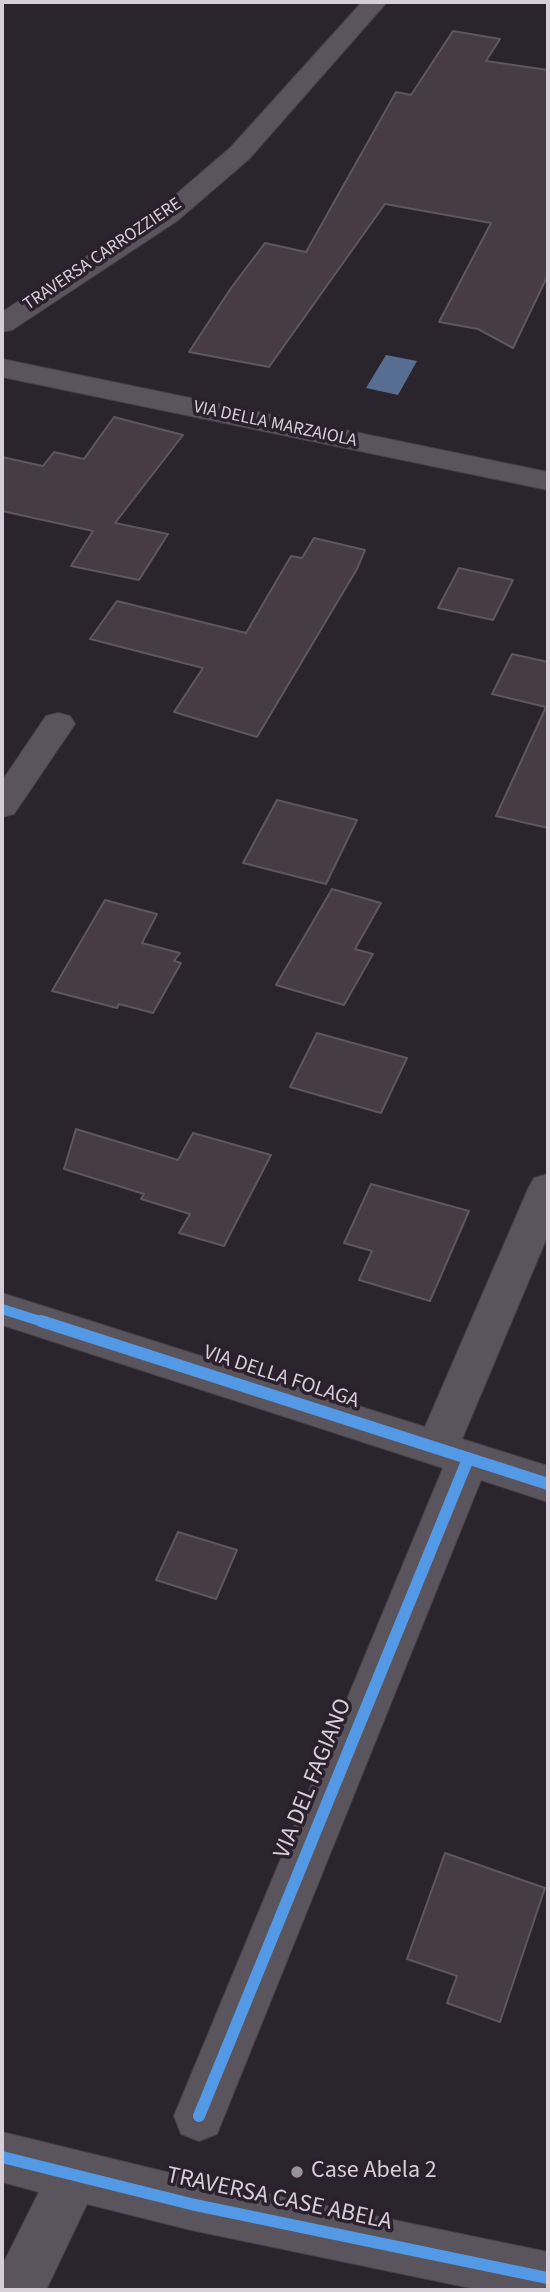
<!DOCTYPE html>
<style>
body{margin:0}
#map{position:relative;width:550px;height:2292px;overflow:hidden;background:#2a242c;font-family:"Source Sans 3",sans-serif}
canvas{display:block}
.frame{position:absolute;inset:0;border:4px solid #d6ced8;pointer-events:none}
</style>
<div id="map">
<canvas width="550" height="2292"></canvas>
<div class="frame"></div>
</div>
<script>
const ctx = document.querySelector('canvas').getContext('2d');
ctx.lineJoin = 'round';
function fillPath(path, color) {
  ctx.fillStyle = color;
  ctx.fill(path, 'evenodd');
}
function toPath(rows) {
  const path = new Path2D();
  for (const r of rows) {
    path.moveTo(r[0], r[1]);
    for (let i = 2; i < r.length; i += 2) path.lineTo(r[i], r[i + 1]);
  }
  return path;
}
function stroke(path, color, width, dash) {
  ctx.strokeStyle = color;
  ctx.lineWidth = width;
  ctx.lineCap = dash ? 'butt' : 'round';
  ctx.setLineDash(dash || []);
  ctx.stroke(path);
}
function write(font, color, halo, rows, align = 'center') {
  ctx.font = font + ' "Source Sans 3",sans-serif';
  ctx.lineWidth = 7;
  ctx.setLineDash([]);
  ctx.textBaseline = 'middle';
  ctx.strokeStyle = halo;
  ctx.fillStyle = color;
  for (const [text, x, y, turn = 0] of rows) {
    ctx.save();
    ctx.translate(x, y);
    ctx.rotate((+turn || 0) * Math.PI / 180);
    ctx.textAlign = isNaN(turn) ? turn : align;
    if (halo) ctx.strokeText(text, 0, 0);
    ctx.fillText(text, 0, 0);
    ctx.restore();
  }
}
fillPath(toPath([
 [386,355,417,361,398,395,366,388]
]), '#586d92');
const building = toPath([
 [453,31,500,39,486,61,548,70,548,275,513,348,478,329,439,322,491,223,385,204,269,367,189,352,231,288,265,243,306,252,396,92,411,95,453,31],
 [114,417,183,435,115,523,168,534,139,580,71,566,93,531,2,511,2,457,43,466,54,452,84,459,114,417],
 [314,538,365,550,357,569,257,737,174,712,203,668,90,639,117,601,246,633,291,556,302,558,314,538],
 [459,568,513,580,493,620,438,608,459,568],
 [512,654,548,662,548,828,496,816,546,707,492,694,512,654],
 [277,800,357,820,326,884,243,863,277,800],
 [332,889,381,903,355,949,373,954,344,1005,276,985,332,889],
 [105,900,157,914,142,943,180,953,174,961,181,963,153,1013,119,1004,117,1008,52,991,105,900],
 [317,1033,407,1058,381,1113,290,1087,317,1033],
 [76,1129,178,1160,193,1133,271,1155,224,1246,179,1233,190,1214,141,1199,144,1194,64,1169,76,1129],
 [371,1184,469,1211,430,1301,359,1280,372,1251,344,1243,371,1184],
 [178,1532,237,1550,216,1599,156,1580,178,1532],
 [445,1853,545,1888,500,2022,447,2003,457,1976,407,1959,445,1853]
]);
fillPath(building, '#473c44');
stroke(building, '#5e575c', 2);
const minor = toPath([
 [362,2,387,2,249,159,177,221,12,330,2,332,2,312,159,209,231,147,362,2],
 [2,359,548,472,548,490,2,377,2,359],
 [58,713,70,716,75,724,14,814,2,817,2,781,46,716,58,713],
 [548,1174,548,1235,462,1439,548,1466,548,1502,481,1480,217,2134,199,2141,181,2134,174,2116,443,1468,2,1325,2,1293,425,1427,528,1189,534,1178,548,1174],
 [2,2132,191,2178,548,2252,548,2290,480,2290,191,2230,87,2204,46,2290,2,2290,2,2266,39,2192,2,2182,2,2132]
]);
stroke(minor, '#454047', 2);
fillPath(minor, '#5a555c');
stroke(toPath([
 [2,1309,46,1323]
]), '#5399e6', 10);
stroke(toPath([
 [41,1321,548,1484],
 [199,2116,468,1459],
 [2,2157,191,2204,548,2278]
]), '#5399e6', 12);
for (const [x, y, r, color] of [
 [297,2172,7,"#9a929c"]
]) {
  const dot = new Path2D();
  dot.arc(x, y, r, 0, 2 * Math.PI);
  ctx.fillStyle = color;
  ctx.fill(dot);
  stroke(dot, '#2c202f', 2.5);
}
write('18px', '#d6ced8', '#2c202f', [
 ["TRAVERSA CARROZZIERE",103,255,-34],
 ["VIA DELLA MARZAIOLA",275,425,12]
]);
write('21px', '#d6ced8', '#2c202f', [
 ["VIA DELLA FOLAGA",281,1378,18]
]);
write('24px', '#d6ced8', '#2c202f', [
 ["VIA DEL FAGIANO",314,1779,-68],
 ["TRAVERSA CASE ABELA",279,2200,12]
]);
write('24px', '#d6ced8', '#2c202f', [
 ["Case Abela 2",311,2172]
], 'left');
</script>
